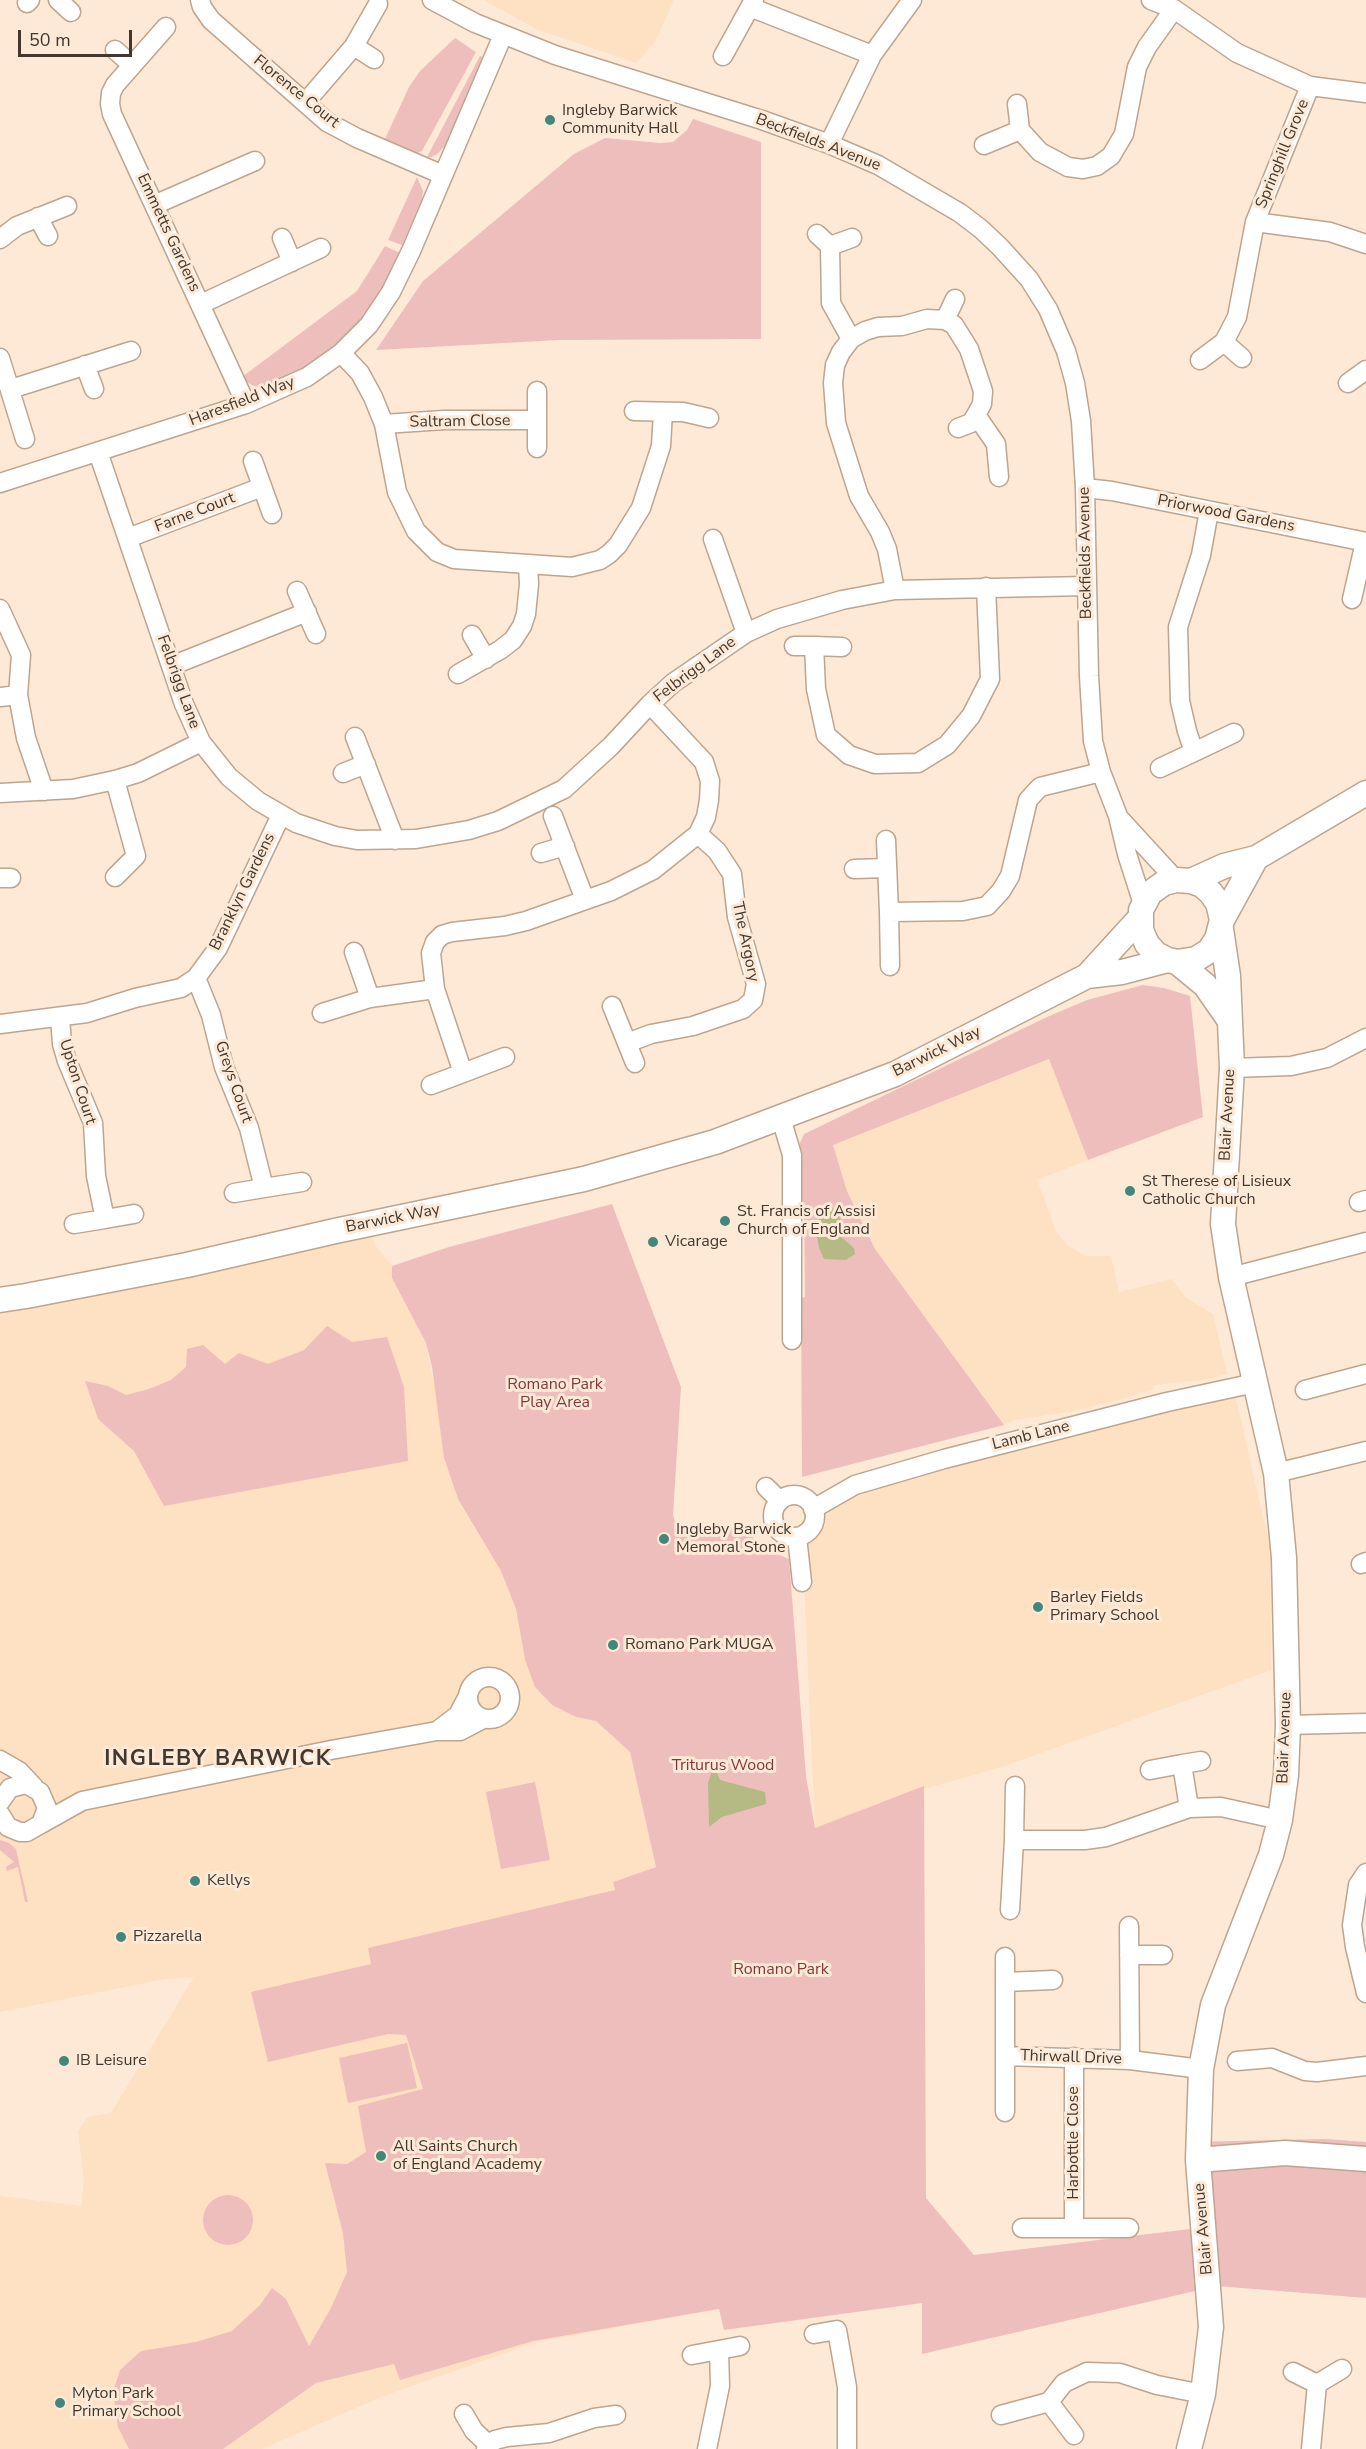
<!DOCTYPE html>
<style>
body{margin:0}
#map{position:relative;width:1366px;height:2449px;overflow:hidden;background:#fde9d6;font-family:"Nunito Sans",sans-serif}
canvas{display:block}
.scale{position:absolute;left:18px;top:30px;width:114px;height:27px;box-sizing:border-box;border:3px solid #42382f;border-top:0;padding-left:8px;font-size:18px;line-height:21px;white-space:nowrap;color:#42382f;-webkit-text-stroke:4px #fde9d6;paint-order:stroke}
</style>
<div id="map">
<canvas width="1366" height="2449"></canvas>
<div class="scale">50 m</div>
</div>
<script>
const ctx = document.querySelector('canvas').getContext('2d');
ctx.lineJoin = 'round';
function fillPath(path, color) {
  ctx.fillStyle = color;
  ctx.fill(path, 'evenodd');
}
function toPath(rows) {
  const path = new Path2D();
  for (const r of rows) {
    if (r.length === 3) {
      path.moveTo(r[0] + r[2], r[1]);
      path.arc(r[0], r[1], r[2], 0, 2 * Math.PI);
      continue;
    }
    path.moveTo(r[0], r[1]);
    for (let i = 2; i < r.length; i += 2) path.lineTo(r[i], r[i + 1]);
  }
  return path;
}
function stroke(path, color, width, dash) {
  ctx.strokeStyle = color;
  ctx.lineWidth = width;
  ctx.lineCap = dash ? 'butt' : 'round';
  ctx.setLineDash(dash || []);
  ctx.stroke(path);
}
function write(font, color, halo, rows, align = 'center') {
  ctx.font = font + ' "Nunito Sans",sans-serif';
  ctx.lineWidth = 6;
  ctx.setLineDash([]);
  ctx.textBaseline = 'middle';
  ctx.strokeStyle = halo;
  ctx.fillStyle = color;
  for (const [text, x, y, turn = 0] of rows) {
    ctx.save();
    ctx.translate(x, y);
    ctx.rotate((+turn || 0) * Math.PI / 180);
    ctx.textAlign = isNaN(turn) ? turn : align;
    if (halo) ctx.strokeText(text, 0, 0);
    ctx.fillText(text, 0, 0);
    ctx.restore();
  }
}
fillPath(toPath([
 [484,0,674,0,655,42,636,63,536,29],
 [1050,1059,1088,1160,1037,1180,1057,1233,1067,1245,1086,1256,1111,1256,1119,1292,1172,1279,1185,1297,1213,1314,1227,1374,1202,1380,1153,1385,1153,1389,1122,1399,1069,1412,1015,1420,1004,1425,875,1249,847,1191,833,1145],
 [369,1224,376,1246,392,1266,392,1278,426,1343,438,1406,444,1458,458,1499,501,1571,516,1609,525,1660,535,1687,552,1705,576,1717,596,1721,630,1752,656,1867,613,1882,720,2308,533,2343,381,2397,262,2449,0,2449,0,2196,81,2206,84,2181,78,2131,88,2117,111,2113,194,1977,165,1979,0,2012,0,1300],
 [1233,1386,1270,1547,1271,1670,1005,1766,921,1790,815,1828,804,1582,797,1537,807,1532,813,1523,813,1509,855,1485]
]), '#fee0c2');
fillPath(toPath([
 [455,38,476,52,422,151,417,153,385,139,409,87,420,71],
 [480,56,483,57,446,145,436,155,426,159],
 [693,119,761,142,761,339,559,340,376,350,423,281,574,154,605,138,660,143,673,142,687,130],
 [417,177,423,191,422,199,402,245,388,240],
 [385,246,400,253,380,292,361,320,345,336,315,361,288,377,262,387,256,387,246,382,242,377,357,291],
 [1143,985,1164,988,1190,996,1203,1117,1088,1160,1049,1059,833,1145,847,1191,875,1249,1004,1425,802,1477,801,1298,805,1297,804,1207,800,1208,800,1143,804,1134,1047,1017,1087,1000],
 [612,1204,681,1387,673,1515,677,1528,739,1525,765,1549,789,1559,806,1776,815,1828,924,1786,926,2198,974,2255,1190,2229,1188,2142,1326,2139,1366,2142,1366,2298,1217,2286,922,2354,922,2303,724,2330,719,2309,533,2341,400,2380,394,2364,316,2383,223,2449,129,2449,118,2427,113,2392,120,2370,141,2351,196,2342,232,2331,260,2305,272,2288,286,2299,309,2346,331,2308,347,2272,343,2233,325,2163,347,2164,366,2152,358,2106,423,2089,406,2035,388,2034,268,2062,251,1992,371,1964,368,1948,615,1890,613,1882,656,1867,630,1752,596,1721,576,1717,552,1705,535,1687,525,1660,516,1609,501,1571,458,1499,444,1458,432,1367,426,1343,392,1278,392,1266,449,1247],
 [327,1326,352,1342,387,1337,404,1387,408,1461,164,1506,134,1451,98,1419,85,1381,108,1386,126,1395,149,1389,171,1380,186,1367,187,1349,203,1345,225,1364,239,1353,268,1364,304,1350],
 [535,1782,550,1860,501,1869,486,1792],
 [0,1840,9,1843,16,1849,28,1902,25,1902,18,1867,7,1871,6,1867,14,1862,0,1850],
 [407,2043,417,2088,348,2103,339,2058],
 [228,2220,25]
]), '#eebebd');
fillPath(toPath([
 [827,1208,837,1209,842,1226,841,1237,854,1248,855,1254,846,1260,824,1259,819,1248,817,1237,819,1212],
 [714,1765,720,1780,765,1792,766,1804,722,1817,709,1827,708,1783]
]), '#b5ba84');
const street = toPath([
 [58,0,71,12],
 [200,0,202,7,211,20,327,122,357,138,443,175],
 [432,0,475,23,555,55,762,120,829,144,878,165,960,213,981,229,1000,247,1029,279,1048,309,1066,351,1075,383,1081,421,1085,488,1089,676,1093,741,1101,772,1118,816,1127,854,1143,904],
 [754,0,750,7,872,55],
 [1151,0,1174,9,1237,53,1310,86,1366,93],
 [27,3,30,0],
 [166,27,115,85,111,93,110,104,112,114,246,404],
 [354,46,374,59],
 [115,50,132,65],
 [723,56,750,7],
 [305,103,354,46,378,4],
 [1017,104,1020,130,1040,152,1068,167,1083,169,1097,166,1111,156,1124,134,1137,67,1147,47,1174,9],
 [829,144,872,55,912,0],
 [984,145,1020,130],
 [154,205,255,161],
 [38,217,48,236],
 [1255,222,1330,232,1366,244],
 [817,234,830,246],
 [282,238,292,262],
 [0,239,17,226,67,206],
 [201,304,321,248],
 [945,320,955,299],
 [851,339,831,303,830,246,852,238],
 [1224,342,1242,358],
 [341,353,360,373,373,397,384,424,397,492,416,531,437,552,454,559,572,567,600,560,609,554,618,545,641,508,661,446,663,412],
 [0,358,25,439],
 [1200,360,1224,342,1237,317,1255,222,1310,86],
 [85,365,94,389],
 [1348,383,1366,370],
 [11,389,131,351],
 [537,391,537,420],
 [634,411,683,412,709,418],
 [384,424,444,420,537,420,537,448],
 [958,428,971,423,976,415],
 [98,452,184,704,201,742,229,777,258,801,296,823,335,836,357,840,416,839,469,830,498,821,564,789,611,746,650,704,673,683,746,633,777,619,842,600,895,590,1087,586],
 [253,461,272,514],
 [0,483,246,404,307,377,341,353,369,325,391,292,411,251,503,35],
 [1085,488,1112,491,1366,542],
 [128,538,262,487],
 [713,539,746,633],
 [895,590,887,549,880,532,859,496,836,423,833,383,835,365,841,352,851,339,865,331,878,327,902,326,927,319,945,320,954,325,969,349,983,391,982,404,976,415,996,444,999,477],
 [297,591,316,634],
 [1352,599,1365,542],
 [0,609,21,655,18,695,26,738,44,791],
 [472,635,486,659],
 [794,646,814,646],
 [842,647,814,646,816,689,826,735,849,755,875,764,918,763,947,745,971,716,990,679,986,587],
 [171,666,307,612],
 [458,674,500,650,513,640,522,626,526,614,529,584,528,564],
 [0,697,18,695],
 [355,737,395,840],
 [1194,752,1234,733],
 [1160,768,1194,752,1187,731,1180,701,1178,627,1201,555,1209,511],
 [343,773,366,764],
 [0,793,73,789,115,780,138,773,201,742],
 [553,816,585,900],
 [1121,820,1176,880],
 [886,840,889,912,963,911,987,906,1001,891,1010,876,1028,800,1040,787,1101,772],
 [541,853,565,846],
 [854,869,886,868],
 [115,877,136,856,115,780],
 [0,878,11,878],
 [889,912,890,966],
 [354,952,370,998],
 [196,978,211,1015,224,1067,249,1128,264,1188,302,1182],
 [435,989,463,1073,505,1057],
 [612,1006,635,1063],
 [322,1013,370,998,435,989,431,953,435,942,442,935,452,932,505,926,526,921,611,891,653,870,698,834,706,817,709,800,710,781,704,762,650,704],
 [60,1017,62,1044,67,1061,93,1123,96,1176,105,1219,134,1214],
 [0,1024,87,1013,135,998,181,988,196,978,218,948,281,815],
 [627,1043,651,1034,693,1026,743,1009,753,1000,756,984,737,917,732,874,717,851,698,834],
 [1232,1068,1291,1066,1327,1058,1366,1038],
 [431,1085,463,1073],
 [781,1118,792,1155,792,1340],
 [234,1193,264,1188],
 [1359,1202,1366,1200],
 [74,1224,105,1219],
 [1231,1277,1366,1242],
 [1305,1390,1366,1374],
 [1276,1473,1366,1451],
 [766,1487,780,1501],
 [794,1516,21],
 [813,1509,855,1485,944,1459,1167,1402,1255,1383],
 [797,1537,802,1582],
 [1361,1564,1366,1562],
 [489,1698,21],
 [1288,1725,1366,1723],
 [437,1731,458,1715,467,1698],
 [0,1760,19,1771,34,1787],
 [1182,1764,1201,1761],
 [1150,1770,1182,1764,1189,1808],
 [0,1802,10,1788,26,1784,40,1792,47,1808,41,1824,27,1832,20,1832,8,1827,0,1814],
 [41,1824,82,1801,331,1750,437,1731,460,1731,483,1719],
 [1014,1840,1015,1786],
 [1366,1873,1358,1885,1352,1925,1355,1947,1366,1993],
 [1010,1910,1014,1840,1085,1840,1106,1837,1189,1808,1221,1807,1280,1820],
 [1129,1926,1130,2060],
 [1129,1955,1163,1955],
 [1005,1957,1005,2056,1130,2060,1201,2069],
 [1005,1982,1053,1980],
 [1005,2056,1005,2112],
 [1074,2057,1074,2228,1129,2228],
 [1237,2061,1272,2058,1305,2071,1317,2072,1366,2066],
 [1022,2228,1074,2228],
 [814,2334,837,2330,847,2387,847,2449],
 [719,2350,740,2346],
 [692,2355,719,2350,720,2386,707,2449],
 [1293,2372,1317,2384],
 [1049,2402,1074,2435],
 [464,2414,474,2431,489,2445,486,2449],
 [1001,2415,1049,2402,1064,2383,1087,2372,1120,2373,1157,2385,1203,2394],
 [489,2445,495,2440,507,2437,549,2433,594,2418,616,2415],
 [1311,2449,1317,2384,1342,2369]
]);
const secondary = toPath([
 [1191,881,1224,866,1256,858,1366,793],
 [1222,920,1256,858],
 [1177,962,1205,985,1228,1018],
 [1087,976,1140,918],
 [0,1300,26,1296,187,1265,335,1231,584,1179,715,1142,895,1074,1087,976,1122,972,1168,960,1177,962,1196,959,1209,951,1217,939,1222,920,1218,903,1211,893,1202,885,1191,881,1176,880,1164,883,1150,893,1141,910,1141,930,1147,944,1156,954,1168,960],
 [1198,2160,1285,2153,1366,2159],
 [1189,2449,1203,2394,1211,2327,1198,2160,1201,2069,1213,2005,1271,1855,1280,1820,1286,1775,1288,1725,1284,1558,1276,1473,1231,1277,1223,1224,1232,1068,1228,976,1221,929]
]);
stroke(street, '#bda58f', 21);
stroke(secondary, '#bda58f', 27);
stroke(street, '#fff', 18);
stroke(secondary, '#fff', 24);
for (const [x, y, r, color] of [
 [550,120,6,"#43877b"],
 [1130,1191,6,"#43877b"],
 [725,1221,6,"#43877b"],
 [653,1242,6,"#43877b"],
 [664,1539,6,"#43877b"],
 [1038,1607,6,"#43877b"],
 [613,1645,6,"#43877b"],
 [195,1881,6,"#43877b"],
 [121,1937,6,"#43877b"],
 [64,2061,6,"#43877b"],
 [381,2156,6,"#43877b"],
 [60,2403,6,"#43877b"]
]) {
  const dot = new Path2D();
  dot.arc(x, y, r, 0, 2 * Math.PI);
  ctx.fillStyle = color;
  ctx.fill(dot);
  stroke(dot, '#fde9d6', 2);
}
write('16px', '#42382f', '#fde9d6', [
 ["Florence Court",296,92,39],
 ["Beckfields Avenue",818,143,21],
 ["Springhill Grove",1283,154,-68],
 ["Emmetts Gardens",168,233,65],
 ["Haresfield Way",242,402,-21],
 ["Saltram Close",460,422,-1],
 ["Farne Court",195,513,-21],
 ["Priorwood Gardens",1226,514,11],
 ["Beckfields Avenue",1086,553,-91],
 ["Felbrigg Lane",695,670,-37],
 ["Felbrigg Lane",178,682,70],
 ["Branklyn Gardens",243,892,-64],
 ["The Argory",745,942,78],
 ["Barwick Way",937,1052,-26],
 ["Upton Court",77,1082,72],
 ["Greys Court",233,1082,71],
 ["Blair Avenue",1228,1115,-87],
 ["Barwick Way",393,1219,-11],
 ["Lamb Lane",1031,1436,-14],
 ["Blair Avenue",1285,1738,-88],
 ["Thirwall Drive",1071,2058,2],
 ["Harbottle Close",1074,2143,-90],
 ["Blair Avenue",1204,2229,-95]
]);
write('16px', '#42382f', '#fde9d6', [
 ["Ingleby Barwick",562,111],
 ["Community Hall",562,129],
 ["St Therese of Lisieux",1142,1182],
 ["Catholic Church",1142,1200],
 ["St. Francis of Assisi",737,1212],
 ["Church of England",737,1230],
 ["Vicarage",665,1242],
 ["Ingleby Barwick",676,1530],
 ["Memoral Stone",676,1548],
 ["Barley Fields",1050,1598],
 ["Primary School",1050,1616],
 ["Romano Park MUGA",625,1645],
 ["Kellys",207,1881],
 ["Pizzarella",133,1937],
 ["IB Leisure",76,2061],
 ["All Saints Church",393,2147],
 ["of England Academy",393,2165],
 ["Myton Park",72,2394],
 ["Primary School",72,2412]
], 'left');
write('16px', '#83393b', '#fde9d6', [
 ["Romano Park",555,1385],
 ["Play Area",555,1403],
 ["Triturus Wood",723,1766],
 ["Romano Park",781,1970]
]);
ctx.letterSpacing = '1.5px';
write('bold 22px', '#42382f', '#fde9d6', [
 ["INGLEBY BARWICK",218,1760]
]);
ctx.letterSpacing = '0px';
</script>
